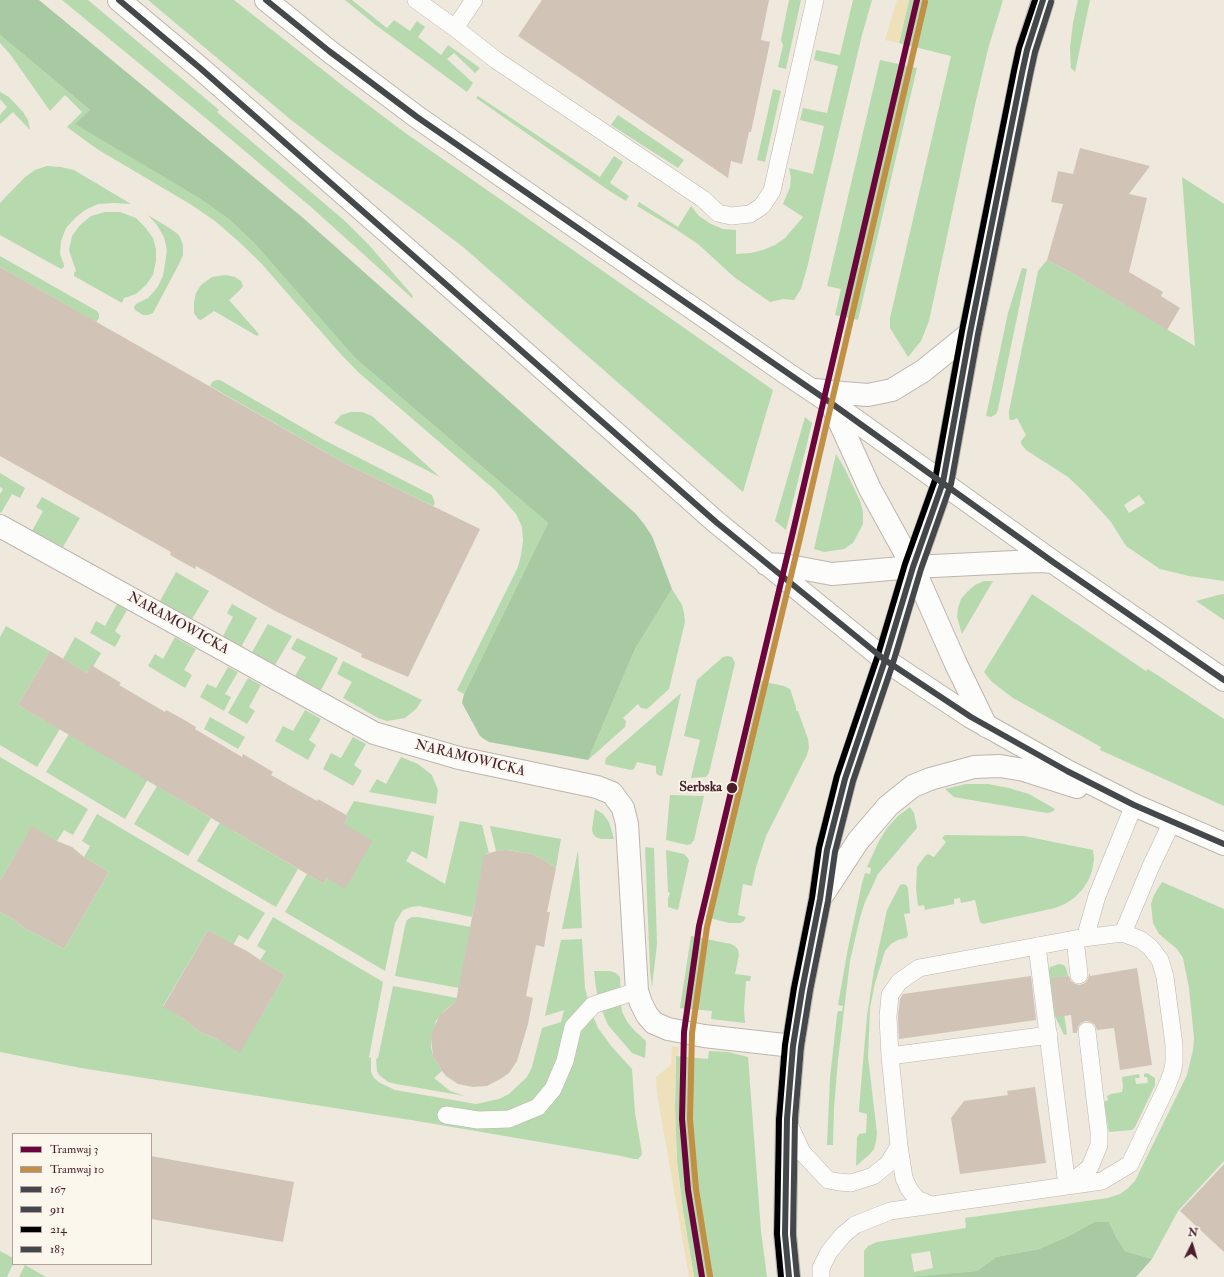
<!DOCTYPE html>
<style>
body{margin:0}
#map{position:relative;width:1224px;height:1277px;overflow:hidden;background:#eee8dd;font-family:"IM FELL Double Pica",serif}
canvas{display:block}
.legend{position:absolute;left:12px;top:1133px;width:140px;height:132px;box-sizing:border-box;background:#fbf7ec;border:1px solid #b4a19f;margin:0;padding:5px 7px;list-style:none;font-size:12px;color:#4a1f2b}
.legend li{display:flex;align-items:center;gap:8px;height:20px}
.legend b{width:20px;border:1px solid #b4a19f}
.north{position:absolute;left:1172px;top:1225px;width:40px;height:40px;-webkit-text-stroke:3px #fbf7ec;paint-order:stroke;rotate:5deg;font-size:11px;font-weight:700;line-height:16px;text-align:center;color:#4a1f2b}
.north::after{content:'';display:block;margin:auto;width:14px;height:18px;background:#4a1f2b;clip-path:polygon(50% 0,100% 100%,50% 72%,0 100%)}
</style>
<div id="map">
<canvas width="1224" height="1277"></canvas>
<ul class="legend">
<li><b style="height:5px;background:#6d053d"></b>Tramwaj 3</li>
<li><b style="height:5px;background:#c19044"></b>Tramwaj 10</li>
<li><b style="height:5px;background:#45484a"></b>167</li>
<li><b style="height:5px;background:#45484a"></b>911</li>
<li><b style="height:5px;background:#000"></b>214</li>
<li><b style="height:5px;background:#45484a"></b>183</li>
</ul>
<div class="north">N</div>
</div>
<script>
const ctx = document.querySelector('canvas').getContext('2d');
ctx.lineJoin = 'round';
function fillPath(path, color) {
  ctx.fillStyle = color;
  ctx.fill(path, 'evenodd');
}
function toPath(rows) {
  const path = new Path2D();
  for (const r of rows) {
    path.moveTo(r[0], r[1]);
    for (let i = 2; i < r.length; i += 2) path.lineTo(r[i], r[i + 1]);
  }
  return path;
}
function stroke(path, color, width, dash) {
  ctx.strokeStyle = color;
  ctx.lineWidth = width;
  ctx.lineCap = dash ? 'butt' : 'round';
  ctx.setLineDash(dash || []);
  ctx.stroke(path);
}
function write(font, color, halo, rows, align = 'center') {
  ctx.font = font + ' "IM FELL Double Pica",serif';
  ctx.lineWidth = 3.5;
  ctx.setLineDash([]);
  ctx.textBaseline = 'middle';
  ctx.strokeStyle = halo;
  ctx.fillStyle = color;
  for (const [text, x, y, turn = 0] of rows) {
    ctx.save();
    ctx.translate(x, y);
    ctx.rotate((+turn || 0) * Math.PI / 180);
    ctx.textAlign = isNaN(turn) ? turn : align;
    if (halo) ctx.strokeText(text, 0, 0);
    ctx.fillText(text, 0, 0);
    ctx.restore();
  }
}
fillPath(toPath([
 [62,0,88,0,219,110,217,112,345,221,369,245,413,296,412,298,311,207,208,120],
 [148,0,234,0,347,89,404,132,773,390,743,492,463,247,421,215,333,152,290,119],
 [345,0,352,0,387,28,394,20,410,31,417,21,425,27,418,37,441,55,448,45,480,68,475,73,454,53,447,59,473,83,467,92,373,23],
 [789,0,801,0,786,69,778,67,783,45,781,40],
 [853,0,872,0,862,35,807,268,801,289,794,300,783,299,770,302,734,277,698,244,677,230,637,206,639,202,678,227,691,206,699,216,711,224,723,229,736,230,736,254,751,253,763,250,775,245,785,238,803,217,783,204,790,187,791,178,789,168,813,174,824,126,800,120,803,108,827,113,838,66,814,60,816,50,840,55],
 [909,0,1003,0,988,49,975,105,929,321,921,341,908,357,890,328,890,318,951,56,899,43],
 [1078,0,1090,0,1075,72,1071,68,1070,48,1073,23],
 [0,35,90,110,76,124,199,198,230,220,255,244,355,358,548,523,464,694,457,690,518,567,521,555,523,541,522,527,516,514,495,490,358,372,338,351,260,262,238,241,215,221,190,204,97,149,67,127,82,112,65,95,50,111,10,54,0,43],
 [880,60,917,68,858,320,835,315,841,289,827,286],
 [773,89,781,91,765,162,757,160],
 [0,92,9,97,23,112,28,120,30,130,13,112,0,124,0,115,7,107,0,99],
 [478,96,600,177,614,156,623,162,610,183,629,196,626,201,608,190,476,98],
 [618,115,684,160,678,168,611,125],
 [47,166,61,167,74,170,131,204,114,203,98,204,85,210,75,218,66,228,61,241,60,254,64,265,64,267,61,269,0,235,0,203,25,177,35,170],
 [1182,177,1224,204,1224,581,1189,576,1160,569,1126,546,1111,522,1084,492,1068,477,1026,450,1021,444,1021,441,1026,435,1017,418,1013,420,1010,420,1009,418,1009,411,1038,271,1047,260,1072,273,1195,346],
 [1139,495,1145,503,1129,513,1124,505],
 [105,212,120,212,136,218,145,227,153,238,156,249,156,261,153,275,146,285,136,294,124,298,122,303,74,276,74,273,76,271,69,250,72,236,80,225,91,216],
 [148,215,171,229,179,235,183,245,183,255,179,264,153,313,148,315,143,315,135,310,134,307,136,304,148,298,157,288,163,276,167,250,164,237,157,225],
 [0,256,97,311,99,314,99,318,96,322,0,267],
 [1022,268,1027,269,998,409,996,414,991,417,986,416,1008,313],
 [226,275,235,277,241,281,243,286,240,290,229,300,259,334,257,336,214,311,201,320,198,319,194,313,194,303,196,293,201,285,212,277],
 [216,380,220,380,324,440,432,495,435,503,433,506,346,464,210,386,212,382],
 [351,412,362,412,372,416,440,477,334,423,341,415],
 [805,417,812,423,786,530,775,521],
 [836,454,845,469,860,501,863,512,863,524,853,543,844,549,824,552,814,549],
 [0,473,25,488,20,498,12,494,1,513,0,512,0,494,3,489,0,487],
 [42,497,80,518,63,547,32,531,43,511,36,507],
 [176,572,209,591,192,619,160,601],
 [984,581,993,581,962,634,957,617,958,608,961,599,967,592,975,585],
 [672,589,682,605,684,613,685,622,669,689,647,709,641,708,638,704,623,718,626,721,625,727,588,760,635,649],
 [1032,594,1146,671,1148,669,1224,719,1224,806,1100,750,1101,747,1013,698,992,682,984,672],
 [1224,594,1224,620,1196,601,1218,595],
 [117,604,127,610,115,631,121,636,115,647,90,633,96,621,105,626],
 [232,604,257,618,241,647,223,636,233,617,227,613],
 [268,624,292,636,275,665,252,652],
 [6,626,50,651,18,705,60,729,37,767,0,745,0,637],
 [75,637,101,653,93,667,91,666,87,673,63,659],
 [175,637,196,649,184,670,192,675,185,688,148,666,155,654,163,659],
 [297,638,338,658,321,690,295,676,306,657,291,649],
 [727,656,732,657,735,663,709,773,706,777,691,778,700,740,684,736,697,680,723,657],
 [343,661,422,700,416,709,405,718,387,721,378,718,343,698,352,682,337,674],
 [228,667,238,672,225,694,231,697,224,711,200,697,207,684,216,688],
 [248,678,261,685,249,707,255,711,247,724,228,713],
 [761,681,784,686,790,689,796,707,796,711,798,711,808,739,809,747,807,755,766,836,756,867,752,886,743,884,738,915,746,917,744,921,740,923,729,923,706,917],
 [681,693,662,776,658,775,656,773,656,766,637,762,634,769,631,770,608,765,605,764,606,758],
 [305,710,321,719,309,740,316,745,308,760,275,741,283,726,293,731],
 [210,717,245,737,238,749,204,729],
 [69,734,151,774,125,819,46,772],
 [353,737,366,744,354,765,362,771,353,786,323,769,331,753,341,758],
 [0,757,88,809,73,835,64,830,57,841,32,827,0,881],
 [401,757,418,764,432,775,438,790,436,804,369,792,377,779,386,784],
 [966,784,988,784,1009,788,1029,794,1055,809,1052,812,1047,813,959,798,954,797,945,789],
 [157,786,211,818,188,856,134,824],
 [670,795,704,796,694,840,691,844,687,845,666,840],
 [354,801,434,816,427,859,412,851,406,861,445,884,460,821,482,825,489,853,485,854,472,917,419,906,411,907,403,910,395,923,385,971,285,912,307,874,324,884,327,878,344,824,348,816,346,815],
 [910,807,914,813,917,828,878,874,865,902,860,918,850,961,838,1060,834,1108,833,1145,827,1145,830,1078,837,1015,838,1011,842,1011,843,1006,838,1005,848,948,862,883,865,873,870,874,871,868,867,867,879,841,887,828,898,816],
 [595,809,603,814,609,822,614,839,601,839,596,837,593,834,592,829],
 [97,814,265,913,248,940,239,935,233,945,208,930,163,1006,184,1019,198,1031,215,1038,240,1052,285,975,260,960,266,951,257,946,273,917,383,982,369,1057,371,1058,371,1072,374,1078,380,1083,395,1090,476,1104,499,1099,509,1094,527,1077,532,1067,542,1028,561,1022,564,1010,545,1016,561,940,582,939,585,988,590,1008,598,1028,612,1047,632,1069,635,1113,642,1153,641,1156,638,1159,634,1159,616,1155,417,1121,81,1068,0,1052,0,912,13,919,24,928,38,935,64,949,109,872,84,857,90,846,82,841],
 [223,817,235,832,298,869,276,907,197,861],
 [490,826,561,839,556,868,544,860,532,854,508,850,496,851],
 [945,835,1024,836,1093,850,1094,860,1092,871,1088,881,1082,890,1074,898,1065,904,1055,908,983,924,980,922,975,900,961,903,960,898,954,899,954,904,925,910,924,905,918,906,916,888,917,867,925,856,928,854,934,857,946,842,942,838],
 [645,847,654,848,657,944,652,987,650,971],
 [578,850,582,928,562,929],
 [666,850,684,854,687,857,689,860,678,910,668,907,668,898,670,893,668,892],
 [1162,882,1224,909,1224,1161,1178,1211,1152,1259,1125,1251,1116,1237,1109,1222,1094,1222,1069,1236,1039,1249,996,1257,977,1271,908,1277,864,1277,864,1251,868,1246,877,1242,966,1228,965,1218,1108,1198,1120,1194,1127,1189,1135,1181,1187,1075,1193,1050,1194,1038,1189,988,1183,958,1177,949,1159,934,1153,923,1151,904,1154,895],
 [930,1251,933,1268,914,1272,911,1254],
 [903,884,906,885,908,888,910,913,904,914,908,935,906,938,898,940,891,944,885,951,875,983,870,1008,868,1057,877,1133,876,1141,874,1149,869,1155,856,1166,857,1138,859,1134,866,1133,867,1114,859,1112,859,1109,867,1016,874,970,887,910,900,885],
 [412,917,418,917,471,927,459,988,395,976,405,926,407,920],
 [691,936,731,944,735,946,738,950,739,955,735,974,751,976,750,981,746,981,744,1009,745,1023,711,1019,712,1011,680,1008],
 [1059,964,1064,965,1066,968,1068,976,1059,978,1067,1034,1064,1035,1054,1014,1048,972,1050,967],
 [594,971,610,971,616,973,620,977,621,1001,622,1012,628,1023,636,1032,646,1041,645,1058,632,1053,608,1025,600,1006,596,988],
 [393,986,457,998,456,1001,445,1010,436,1021,431,1038,431,1047,433,1056,442,1071,434,1078,450,1091,465,1096,396,1084,388,1082,379,1075,377,1071,376,1059,378,1058],
 [709,1051,728,1052,748,1057,761,1231,767,1277,694,1277,683,1211,677,1161,675,1109,676,1056,708,1059],
 [1147,1073,1155,1078,1155,1085,1135,1127,1132,1130,1109,1132,1104,1102,1108,1100,1107,1096,1111,1094,1122,1092,1123,1086,1122,1077,1139,1074,1140,1078,1135,1078,1136,1084,1148,1083,1147,1077,1144,1077,1144,1074],
 [0,1251,13,1258,13,1264,7,1277,0,1277],
 [25,1265,46,1277,19,1277]
]), '#b6daae');
fillPath(toPath([
 [0,0,39,0,302,217,635,513,644,524,652,536,672,589,635,649,588,760,489,742,484,739,480,736,462,703,464,694,548,523,355,358,255,244,230,220,199,198,75,124,90,110,0,35],
 [1094,1222,1109,1222,1116,1237,1125,1251,1152,1259,1136,1277,907,1277,977,1271,996,1257,1039,1249,1069,1236]
]), '#a8caa3');
fillPath(toPath([
 [897,0,909,0,899,43,885,40],
 [672,1046,679,1047,678,1056,676,1056,675,1109,677,1161,683,1211,694,1277,689,1277,657,1093,656,1077,671,1065]
]), '#eee0ba');
fillPath(toPath([
 [542,0,769,0,761,40,770,42,751,132,749,132,742,164,731,161,728,178,518,36],
 [1080,148,1150,166,1129,194,1147,198,1129,272,1163,292,1161,296,1180,308,1167,330,1072,273,1047,260,1063,204,1051,202,1058,171,1073,174],
 [0,267,346,464,480,529,408,677,361,657,362,654,277,612,196,566,195,569,170,555,171,552,0,456],
 [50,651,87,673,91,665,121,683,119,685,165,712,166,710,181,718,196,727,195,729,242,757,243,754,273,772,271,775,317,801,318,799,348,816,344,824,373,841,345,889,327,878,324,884,18,705],
 [32,826,57,841,72,847,84,857,109,872,64,949,38,935,24,928,13,919,0,912,0,881],
 [507,850,532,854,544,860,556,868,547,912,550,912,544,947,536,945,526,996,533,998,528,1024,517,1061,509,1073,502,1078,487,1086,473,1087,458,1084,446,1076,442,1071,433,1056,431,1038,433,1029,440,1015,456,1001,484,855,496,851],
 [208,930,233,944,247,951,260,960,285,975,240,1053,215,1038,198,1031,184,1019,163,1007],
 [1137,968,1152,1065,1120,1070,1114,1028,1097,1030,1095,1025,1091,1022,1086,1021,1081,1023,1078,1027,1077,1033,1073,1033,1071,1015,1056,1017,1051,978,1069,976,1071,981,1075,984,1080,985,1085,983,1088,979,1089,974,1090,974,1090,976],
 [1031,976,1036,1020,899,1039,898,1017,900,999,903,994],
 [1035,1087,1046,1163,960,1174,951,1118,964,1101,1008,1095,1007,1091],
 [151,1156,294,1182,283,1242,151,1219],
 [1224,1164,1224,1252,1180,1211]
]), '#d1c4b7');
const service = toPath([
 [416,0,455,28,474,0],
 [455,28,496,60,703,199,718,213,731,216,750,214,762,206,772,191,815,0],
 [1123,933,1151,866,1172,822],
 [1085,938,1097,896,1134,805],
 [1075,939,1079,975],
 [1037,946,1067,1186],
 [890,1056,1049,1035],
 [446,1115,478,1120,509,1119,538,1107,553,1089,565,1061,573,1027,593,1005,637,991],
 [788,1122,802,1152,828,1180,839,1182,851,1183,873,1176,888,1164,899,1146],
 [1067,1186,1090,1167,1099,1145,1099,1132,1087,1031],
 [821,1277,821,1268,829,1252,843,1235,855,1225,890,1211,1102,1181,1130,1164,1166,1088,1172,1073,1174,1063,1174,1045,1165,977,1160,960,1150,947,1141,940,1123,933,1075,939,919,968,899,982,890,995,888,1017,890,1056,899,1146,904,1178,909,1189,917,1199,931,1205]
]);
const minor = toPath([
 [0,526,374,733,459,758,597,787,612,793,623,808,627,824,637,991,641,1003,647,1015,654,1023,668,1029,684,1032,704,1036,793,1046]
]);
const tertiary = toPath([
 [119,0,200,68,497,328,716,522,885,660,971,717,1067,771,1134,805,1224,844],
 [266,0,329,51,417,117,786,373,831,403,1053,562,1224,680],
 [815,390,843,393,868,395,892,390,923,371,970,333],
 [831,403,870,489,913,567,955,662,986,726],
 [766,564,784,565,832,574,913,567,1015,562,1041,561,1053,562],
 [824,893,858,841,888,806,913,786,930,779,974,767,1000,766,1024,770,1077,787],
 [789,1277,785,1234,787,1119,793,1046,802,990,820,899,827,850,845,779,885,660,913,567,943,482,970,333,1022,73,1027,50,1043,0]
]);
stroke(service, '#beb5af', 18);
stroke(minor, '#beb5af', 24);
stroke(tertiary, '#beb5af', 24);
stroke(service, '#fcfcfa', 17);
stroke(minor, '#fcfcfa', 22);
stroke(tertiary, '#fcfcfa', 22);
stroke(toPath([
 [789,1277,785,1234,787,1119,793,1046,802,990,820,899,827,850,845,779,885,660,913,567,943,482,970,333,1022,73,1027,50,1043,0]
]), '#45484a', 6);
stroke(toPath([
 [797,1276,793,1234,795,1119,801,1047,810,991,828,901,835,852,853,781,893,663,921,569,951,484,978,334,1030,75,1035,52,1051,2]
]), '#45484a', 6);
stroke(toPath([
 [781,1277,777,1234,779,1119,785,1045,794,988,812,898,819,848,837,776,877,658,905,564,935,480,962,331,1014,71,1019,48,1035,0]
]), '#000', 6);
stroke(toPath([
 [119,0,200,68,716,522,885,660,971,717,1067,771,1134,805,1224,844],
 [266,0,329,51,417,117,831,403,1053,562,1224,680]
]), '#45484a', 6);
stroke(toPath([
 [702,1277,688,1190,682,1119,684,1032,699,926,792,536,917,0]
]), '#6d053d', 6);
stroke(toPath([
 [710,1276,696,1189,690,1119,692,1033,707,927,800,538,925,2]
]), '#c19044', 6);
for (const [x, y, r, color] of [
 [732,788,6,"#4a1f2b"]
]) {
  const dot = new Path2D();
  dot.arc(x, y, r, 0, 2 * Math.PI);
  ctx.fillStyle = color;
  ctx.fill(dot);
  stroke(dot, '#fbf7ec', 1.5);
}
write('14px', '#4a1f2b', '#fbf7ec', [
 ["NARAMOWICKA",178,624,29],
 ["NARAMOWICKA",470,759,14]
]);
write('bold 14px', '#4a1f2b', '#fbf7ec', [
 ["Serbska",722,788]
], 'right');
</script>
